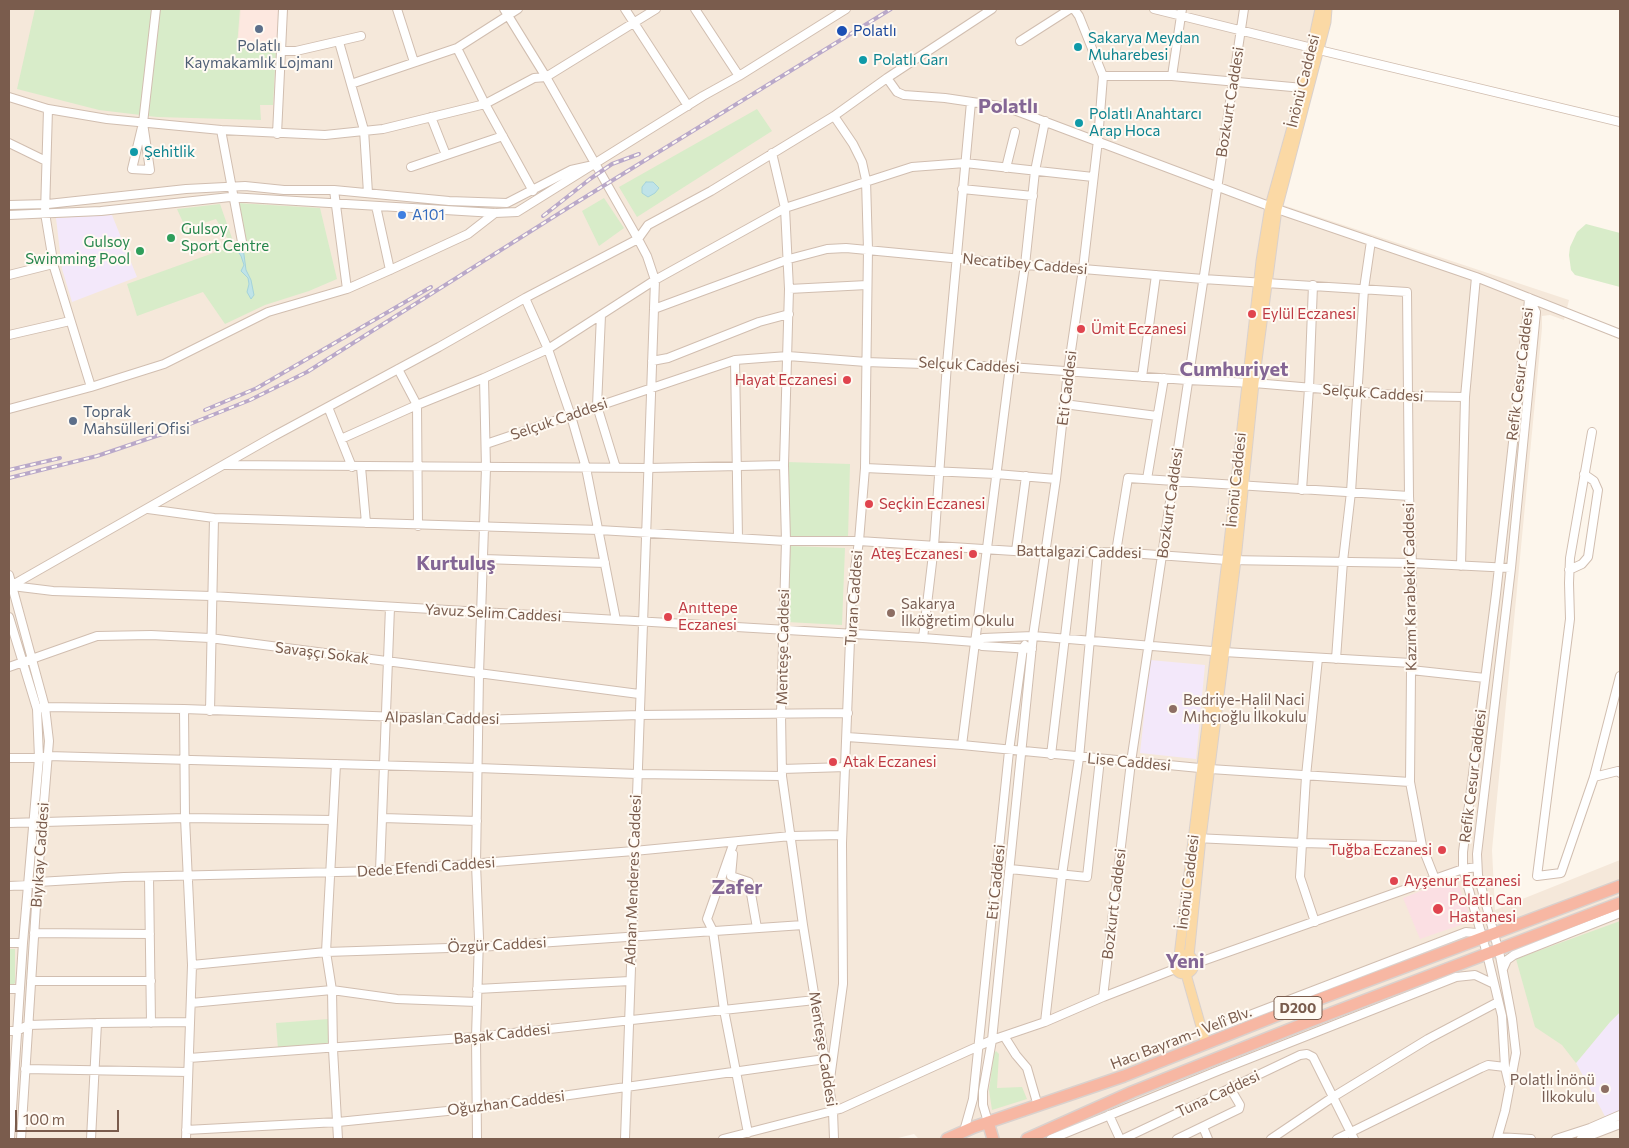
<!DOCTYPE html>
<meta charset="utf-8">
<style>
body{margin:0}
#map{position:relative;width:1629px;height:1148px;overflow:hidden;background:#fdf6ec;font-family:Commissioner,sans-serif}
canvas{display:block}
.frame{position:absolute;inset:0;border:10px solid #7a5c4d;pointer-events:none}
.scale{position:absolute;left:15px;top:1110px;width:104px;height:22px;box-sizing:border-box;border:2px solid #7a5c4d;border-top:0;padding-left:6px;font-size:15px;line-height:18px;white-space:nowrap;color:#7a5c4d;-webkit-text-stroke:4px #fffaf3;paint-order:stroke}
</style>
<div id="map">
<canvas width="1629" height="1148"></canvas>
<div class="frame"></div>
<div class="scale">100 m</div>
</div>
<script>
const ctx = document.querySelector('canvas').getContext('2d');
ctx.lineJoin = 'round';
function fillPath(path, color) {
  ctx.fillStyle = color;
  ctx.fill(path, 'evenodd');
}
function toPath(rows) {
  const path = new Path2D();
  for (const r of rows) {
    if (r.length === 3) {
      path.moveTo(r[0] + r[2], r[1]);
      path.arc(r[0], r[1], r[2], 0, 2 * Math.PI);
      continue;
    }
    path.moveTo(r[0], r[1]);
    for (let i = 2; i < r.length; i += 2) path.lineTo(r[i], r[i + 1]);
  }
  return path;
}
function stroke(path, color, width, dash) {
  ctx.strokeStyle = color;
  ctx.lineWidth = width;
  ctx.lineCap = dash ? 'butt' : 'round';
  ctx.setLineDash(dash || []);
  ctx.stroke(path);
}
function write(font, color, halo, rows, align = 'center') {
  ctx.font = font + ' Commissioner,sans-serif';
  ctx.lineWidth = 4;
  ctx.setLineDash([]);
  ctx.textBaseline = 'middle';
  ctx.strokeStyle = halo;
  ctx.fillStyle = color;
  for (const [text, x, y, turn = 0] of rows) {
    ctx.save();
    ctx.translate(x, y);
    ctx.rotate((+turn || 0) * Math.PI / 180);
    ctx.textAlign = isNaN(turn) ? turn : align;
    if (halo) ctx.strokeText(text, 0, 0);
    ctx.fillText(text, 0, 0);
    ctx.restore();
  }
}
fillPath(toPath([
 [9,9,37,9,236,47,239,9,1328,9,1280,204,1569,300,1564,320,1550,315,1542,316,1542,328,1492,850,1495,910,1620,860,1620,1139,919,1139,914,1134,894,1139,9,1139]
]), '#f5e8da');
fillPath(toPath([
 [241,9,280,9,277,49,238,46]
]), '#fde8e0');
fillPath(toPath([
 [112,215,137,277,72,302,62,269,56,218],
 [1150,660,1205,665,1196,759,1140,753],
 [1620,1012,1620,1115,1607,1120,1576,1063,1610,1022]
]), '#f3e8fa');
fillPath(toPath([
 [1453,878,1457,881,1472,921,1420,939,1403,898]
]), '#fbdfe3');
fillPath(toPath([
 [35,9,240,9,237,46,276,50,273,105,260,105,261,120,157,117,99,110,17,89],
 [757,109,772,131,637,217,619,187],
 [604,198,624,228,599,246,582,211],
 [237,203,320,208,337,279,309,291,265,305,225,324,203,292,137,316,127,284,241,243,246,239],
 [220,204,233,241,229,241,216,219,186,229,177,209],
 [1586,224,1620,233,1620,287,1575,275,1571,270,1569,255,1570,247,1577,232],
 [787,462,850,464,848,538,787,537],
 [789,546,845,548,842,625,787,622],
 [1620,921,1620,1012,1610,1022,1576,1063,1562,1045,1535,1027,1516,959],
 [9,949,15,949,15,983,11,986,9,987],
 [329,1019,330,1046,278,1049,276,1023],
 [996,1051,999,1054,997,1088,1022,1087,1027,1099,992,1110,989,1090,994,1053]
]), '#d8ecc9');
const water = toPath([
 [646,182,653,182,659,188,655,193,648,197,642,193,642,187,646,182],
 [243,247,246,270,251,280,254,295,251,299,247,292,249,284,248,278,241,271,244,265,241,256,237,250,243,247]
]);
fillPath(water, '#bfe3e8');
stroke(water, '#a5d3da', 1);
const minor = toPath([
 [397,9,414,62],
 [504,9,546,77,656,9],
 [625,9,688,106],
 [695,9,739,76],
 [1154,9,1312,48],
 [1020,41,1070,9],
 [339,42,364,130,368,193],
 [457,48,485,104,533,191],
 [1319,50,1620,122],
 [281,51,296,51,361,36],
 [1103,76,1172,76,1303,88],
 [1172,76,1182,9],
 [887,78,897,92,904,95,945,98,1006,107,1277,209,1476,277,1620,334],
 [351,84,457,48,518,9],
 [9,97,48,109,107,119,221,130,325,135,383,129,485,104,534,78,546,77,638,239,647,256,655,280,625,1139],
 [48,109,45,213,54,267,91,387],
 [431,117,446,155],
 [143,123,150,170,132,169,143,123,156,9],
 [221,130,243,247],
 [277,134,283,9],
 [9,143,46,161],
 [772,153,785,208,789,289,784,465,786,541,781,714,782,776,803,925,833,1111,834,1139],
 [411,167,503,136],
 [1006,168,1015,132],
 [962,189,1033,196],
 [334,190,347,289],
 [9,205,48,204,186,189,245,186,284,190,334,190,449,201,507,203,571,170,589,166],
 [376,206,390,270],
 [9,215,101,211,230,197,495,213,517,212,703,96,739,76,846,9],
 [9,275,53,264],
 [789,289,867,285],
 [525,298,548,349,571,416,586,468,616,620],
 [654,309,789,259,827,249,846,248,1025,265,1083,269,1203,279,1407,292,1409,496,1412,563,1410,782,1422,846,1435,879],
 [601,315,597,406,616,468],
 [9,335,70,321],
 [735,360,738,538],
 [652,361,668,358,759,322,789,314],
 [398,369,417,405,418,526],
 [1142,377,1156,275],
 [1064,404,1157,416],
 [328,407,352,467],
 [9,409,91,387,164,364,268,312,347,289,390,270,468,234,495,213],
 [1592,432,1570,558,1569,583,1570,619,1537,876,1561,873,1594,777,1620,676],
 [341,439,417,405,484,378,548,349,655,280,785,208,912,167,965,163,1093,177],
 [486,444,735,360,788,356,866,362,1010,367,1187,380,1254,383,1407,396,1465,397],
 [225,465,649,468,784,465],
 [361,467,366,523],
 [865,468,996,474,1056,479],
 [1147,479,1164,378],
 [1302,490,1309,388,1313,285],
 [148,509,214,518,599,530,786,541,859,541,1045,553,1116,552,1227,560,1412,563,1511,568],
 [1016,551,1026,476],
 [1116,552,1128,478,1409,496],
 [483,559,605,563],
 [1461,566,1465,397,1476,277],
 [1569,570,1582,564,1588,557,1598,490,1594,481,1584,474],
 [9,575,45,707,49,741,38,875,21,1139],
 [12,586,53,591,211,596,923,638,975,642,982,646,1032,649],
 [9,587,274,436,439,347,525,298,638,239,648,225,711,191,834,116,887,78,992,9],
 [9,617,37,709,39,758,23,943,10,1139],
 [923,638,934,546,947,364,971,102],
 [975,642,983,638,1033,636,1224,652,1411,663],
 [1336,659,1343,561,1351,492,1364,289,1371,241],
 [9,667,97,636,151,635,210,638,639,694],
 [1411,670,1485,678],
 [37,709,45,707,184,709,480,720,639,715,848,713],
 [184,709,185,818,192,965,186,1139],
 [210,711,214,518],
 [847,737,962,745,1210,769,1410,782],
 [962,745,1010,367,1025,265,1035,171,1045,121],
 [1051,755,1075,552],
 [9,758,39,758,48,756,478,768,637,774,782,776],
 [336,764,326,952,332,990,333,1049,338,1139],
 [782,769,846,767],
 [1594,777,1618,771,1620,773],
 [383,818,477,821],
 [9,823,185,818,333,820],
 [1195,838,1302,843,1422,846],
 [734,842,707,919,713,931,724,1010,748,1133],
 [733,854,731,876,749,882,757,928],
 [1010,869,1087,877,1100,759],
 [380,871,390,607],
 [149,877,151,1023],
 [9,886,29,885,38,882,124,877,380,871,634,851,791,836,842,835],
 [1315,922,1300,877,1306,776,1318,658],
 [34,933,150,934],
 [9,943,23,943],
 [1194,964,1463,869,1477,867],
 [192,965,326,952,479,947,803,925],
 [1503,969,1507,960,1514,955,1620,913],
 [31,981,151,981],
 [9,989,20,989],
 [477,989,630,981],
 [1103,997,1131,762,1244,9],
 [191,1003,332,990,397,999,477,1002],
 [1045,1022,1062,875,1079,758,1098,552],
 [9,1031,17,1031,28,1025,97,1023,190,1022],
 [1203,1033,1466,932,1476,933,1483,937],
 [1004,1036,1016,1055,1027,1068,1038,1106],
 [189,1058,476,1037,815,1000],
 [25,1069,188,1072],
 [830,1079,843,984,842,843,852,589,859,541,865,468,868,249,866,180,862,162,853,144,834,116],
 [1509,1084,1505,1067,1502,1016,1487,954,1463,869,1463,852,1496,594,1529,300],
 [1109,1115,1120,1139],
 [988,1122,983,1105,983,1091,992,1040,1033,636,1056,479,1068,371,1083,269,1098,140,1103,76,1079,16,1074,9],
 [1203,1127,1208,1139],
 [186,1130,338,1122,477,1108,825,1059],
 [964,1131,973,1099,1009,751,1023,648,1025,645],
 [1498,1137,1531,1139],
 [91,1139,97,1023],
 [477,1139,476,1037,479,938,476,864,479,674,486,468,484,378],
 [723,1139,840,1109,992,1040,1045,1022,1103,997,1175,969],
 [1051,1139,1220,1070,1456,977,1475,975,1494,984],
 [1123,1139,1300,1055,1307,1054,1313,1057,1354,1139],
 [1177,1139,1239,1109,1240,1105,1230,1088],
 [1271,1139,1333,1097,1428,1039,1498,1002],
 [1337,1139,1481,1068,1488,1065,1505,1067],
 [1497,1139,1505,1111,1516,1053,1512,1019,1500,956,1478,875,1477,854,1511,568,1536,312,1529,298],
 [1556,1139,1590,1128,1620,1115],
 [1581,1139,1620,1124]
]);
const major = toPath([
 [1184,964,10],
 [1179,956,1227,560,1261,261,1270,206,1303,88,1320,9],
 [1189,956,1201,838,1236,560,1254,383,1277,209,1326,22,1327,9],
 [1186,974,1206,1044]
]);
const highway = toPath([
 [988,1122,993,1139],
 [947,1139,974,1127,1124,1076,1301,1006,1620,886],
 [1027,1139,1132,1092,1308,1022,1620,903]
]);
stroke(minor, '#d1beb0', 10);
stroke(major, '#dad1cd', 11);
stroke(highway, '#dad1cd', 14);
stroke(minor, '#fff', 8);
stroke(major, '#fbd9a5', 9);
stroke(highway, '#f7b7a3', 11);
const rail = toPath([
 [543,216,590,179,612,164,639,154],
 [205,410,257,388,431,287],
 [9,470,60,458],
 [9,478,97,456,180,428,250,400,307,372,574,204,891,9]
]);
stroke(rail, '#b9a8c9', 4);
stroke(rail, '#fffaf3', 2, [5.5]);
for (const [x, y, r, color] of [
 [259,29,5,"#5c6f8a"],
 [842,31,6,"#1a4fb4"],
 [1078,47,5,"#0f9aa8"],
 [863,60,5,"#0f9aa8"],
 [1079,123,5,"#0f9aa8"],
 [134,152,5,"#0f9aa8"],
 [402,215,5,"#3f7fe0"],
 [171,238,5,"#2e9e5b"],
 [140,251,5,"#2e9e5b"],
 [1252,314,5,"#e0444e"],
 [1081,329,5,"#e0444e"],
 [847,380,5,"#e0444e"],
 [73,421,5,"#5c6f8a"],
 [869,504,5,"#e0444e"],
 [973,554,5,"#e0444e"],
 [891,613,5,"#8d6e63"],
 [668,617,5,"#e0444e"],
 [1173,709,5,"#8d6e63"],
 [833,762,5,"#e0444e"],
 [1442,850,5,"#e0444e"],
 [1394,881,5,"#e0444e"],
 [1438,909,6,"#e0444e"],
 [1605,1089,5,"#8d6e63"]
]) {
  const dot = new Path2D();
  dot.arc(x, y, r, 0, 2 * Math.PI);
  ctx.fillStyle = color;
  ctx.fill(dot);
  stroke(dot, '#fffaf3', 2);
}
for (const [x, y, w] of [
 [1298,1008,48]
]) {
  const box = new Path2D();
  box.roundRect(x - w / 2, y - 11.5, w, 23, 4);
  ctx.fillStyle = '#fffaf3';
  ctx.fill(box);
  stroke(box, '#7a5c4d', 1);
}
write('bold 14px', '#7a5c4d', null, [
 ["D200",1298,1008]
]);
write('15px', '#164399', '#fffaf3', [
 ["Polatlı",853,31]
], 'left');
write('15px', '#0d838f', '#fffaf3', [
 ["Sakarya Meydan",1088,38],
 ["Muharebesi",1088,55],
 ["Polatlı Garı",873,60],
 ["Polatlı Anahtarcı",1089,114],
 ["Arap Hoca",1089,131],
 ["Şehitlik",144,152]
], 'left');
write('15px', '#4e5e75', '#fffaf3', [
 ["Polatlı",259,46],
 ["Kaymakamlık Lojmanı",259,63],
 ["Toprak",83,412,"left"],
 ["Mahsülleri Ofisi",83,429,"left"]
]);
write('15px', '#7a5c4d', '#fffaf3', [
 ["İnönü Caddesi",1303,81,-76],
 ["Bozkurt Caddesi",1230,102,-81],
 ["Necatibey Caddesi",1025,264,5],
 ["Selçuk Caddesi",969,365,3],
 ["Refik Cesur Caddesi",1520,374,-83],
 ["Eti Caddesi",1067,388,-83],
 ["Selçuk Caddesi",1373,393,4],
 ["Selçuk Caddesi",559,419,-19],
 ["İnönü Caddesi",1236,480,-84],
 ["Bozkurt Caddesi",1170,503,-82],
 ["Battalgazi Caddesi",1079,552,1],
 ["Kazım Karabekir Caddesi",1410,587,-91],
 ["Turan Caddesi",854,598,-86],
 ["Yavuz Selim Caddesi",493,613,3],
 ["Menteşe Caddesi",783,647,-89],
 ["Savaşçı Sokak",322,653,7],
 ["Alpaslan Caddesi",442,718,1],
 ["Lise Caddesi",1129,762,5],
 ["Refik Cesur Caddesi",1473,776,-83],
 ["Bıyıkay Caddesi",40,855,-86],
 ["Dede Efendi Caddesi",426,867,-4],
 ["Adnan Menderes Caddesi",633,880,-88],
 ["Eti Caddesi",996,882,-84],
 ["İnönü Caddesi",1188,882,-83],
 ["Bozkurt Caddesi",1114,904,-83],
 ["Özgür Caddesi",497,945,-3],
 ["Başak Caddesi",502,1034,-6],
 ["Hacı Bayram-ı Velî Blv.",1181,1038,-21],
 ["Menteşe Caddesi",823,1049,81],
 ["Tuna Caddesi",1218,1094,-25],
 ["Oğuzhan Caddesi",506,1103,-7]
]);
write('15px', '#366cbe', '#fffaf3', [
 ["A101",412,215]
], 'left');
write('15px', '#27864d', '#fffaf3', [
 ["Gulsoy",181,229],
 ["Sport Centre",181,246],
 ["Gulsoy",130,242,"right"],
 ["Swimming Pool",130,259,"right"]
], 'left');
write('15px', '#be3a42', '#fffaf3', [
 ["Eylül Eczanesi",1262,314],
 ["Ümit Eczanesi",1091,329],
 ["Hayat Eczanesi",837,380,"right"],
 ["Seçkin Eczanesi",879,504],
 ["Ateş Eczanesi",963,554,"right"],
 ["Anıttepe",678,608],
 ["Eczanesi",678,625],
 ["Atak Eczanesi",843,762],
 ["Tuğba Eczanesi",1432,850,"right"],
 ["Ayşenur Eczanesi",1404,881],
 ["Polatlı Can",1449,900],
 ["Hastanesi",1449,917]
], 'left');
write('15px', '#785e54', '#fffaf3', [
 ["Sakarya",901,604],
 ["İlköğretim Okulu",901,621],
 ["Bedriye-Halil Naci",1183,700],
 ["Mıhçıoğlu İlkokulu",1183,717],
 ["Polatlı İnönü",1595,1080,"right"],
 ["İlkokulu",1595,1097,"right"]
], 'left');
write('bold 20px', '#846695', '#fffaf3', [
 ["Polatlı",1008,106],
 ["Cumhuriyet",1234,369],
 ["Kurtuluş",456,563],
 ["Zafer",737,887],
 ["Yeni",1185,961]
]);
</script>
